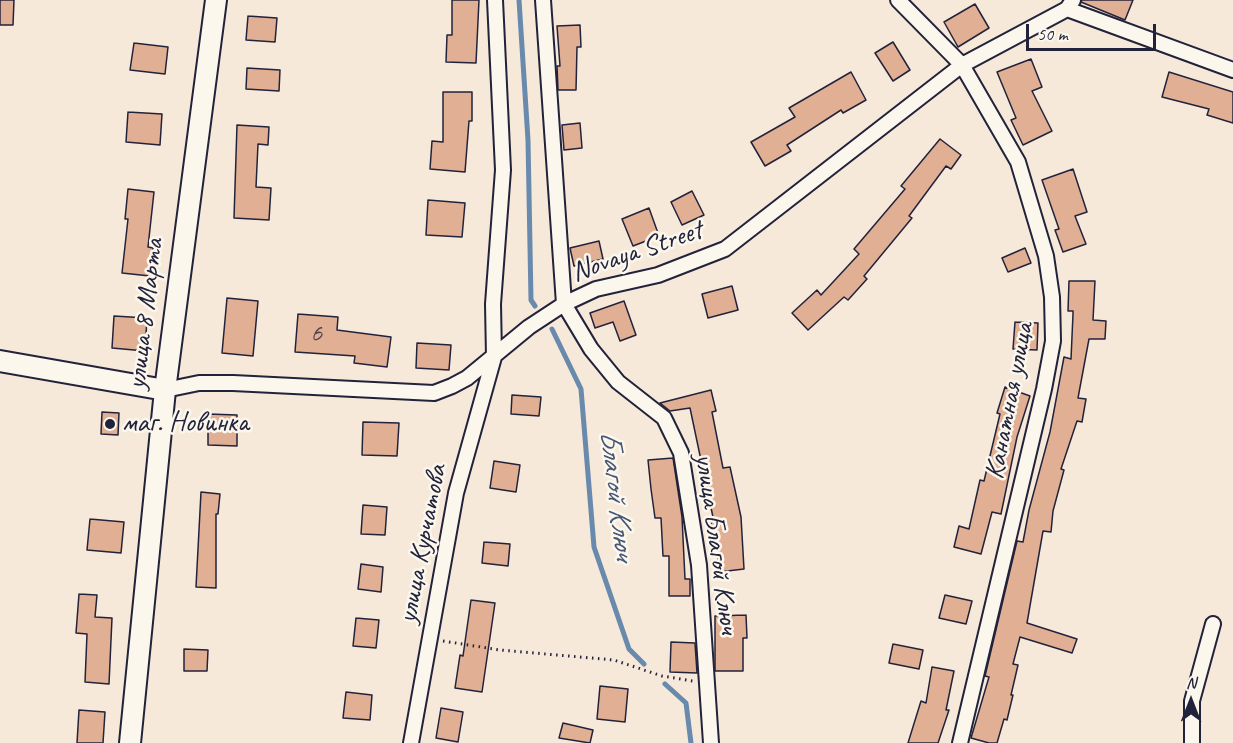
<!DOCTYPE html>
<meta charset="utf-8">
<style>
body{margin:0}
#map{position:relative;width:1233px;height:743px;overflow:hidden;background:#f6e9da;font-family:Caveat,sans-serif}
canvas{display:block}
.north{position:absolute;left:1161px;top:671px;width:60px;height:60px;-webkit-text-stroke:4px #fbf7ec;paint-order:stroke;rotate:0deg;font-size:16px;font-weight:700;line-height:24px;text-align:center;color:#22223b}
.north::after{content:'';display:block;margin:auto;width:21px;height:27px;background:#22223b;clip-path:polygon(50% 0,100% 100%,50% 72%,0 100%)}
.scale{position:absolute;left:1026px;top:24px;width:130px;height:27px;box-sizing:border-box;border:3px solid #22223b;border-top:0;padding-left:8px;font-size:18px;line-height:21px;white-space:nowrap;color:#22223b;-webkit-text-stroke:4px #fbf7ec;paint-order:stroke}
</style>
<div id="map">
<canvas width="1233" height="743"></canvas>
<div class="north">N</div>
<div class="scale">50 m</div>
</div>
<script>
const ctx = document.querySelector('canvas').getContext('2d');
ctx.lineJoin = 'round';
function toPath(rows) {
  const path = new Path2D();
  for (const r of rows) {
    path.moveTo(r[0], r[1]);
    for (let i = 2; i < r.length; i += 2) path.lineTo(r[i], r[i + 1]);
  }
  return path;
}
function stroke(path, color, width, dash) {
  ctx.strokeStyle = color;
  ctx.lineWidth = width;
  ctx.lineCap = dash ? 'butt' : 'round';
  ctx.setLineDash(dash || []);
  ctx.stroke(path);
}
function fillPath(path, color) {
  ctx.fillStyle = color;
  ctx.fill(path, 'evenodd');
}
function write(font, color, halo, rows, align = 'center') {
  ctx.font = font + ' Caveat,sans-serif';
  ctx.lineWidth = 5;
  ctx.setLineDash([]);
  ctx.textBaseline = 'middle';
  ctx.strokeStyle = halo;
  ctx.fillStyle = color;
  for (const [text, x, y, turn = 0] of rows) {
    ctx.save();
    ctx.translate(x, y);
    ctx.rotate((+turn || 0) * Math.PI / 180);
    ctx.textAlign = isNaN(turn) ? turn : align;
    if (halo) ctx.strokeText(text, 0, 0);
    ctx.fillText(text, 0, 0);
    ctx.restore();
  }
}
stroke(toPath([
 [519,0,528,140,531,300,535,306],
 [552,329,581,389,594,547,629,649,644,664],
 [665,684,686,703,691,743]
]), '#698aac', 5);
const building = toPath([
 [0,0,14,0,13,25,0,25,0,0],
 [452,0,479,0,476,63,446,62,447,35,452,35,452,0],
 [1082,0,1133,0,1125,20,1081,2,1082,0],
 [975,4,989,28,958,47,944,22,975,4],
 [248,16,277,18,275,42,246,40,248,16],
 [580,25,581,47,577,47,576,90,558,90,557,66,560,66,557,26,580,25],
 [893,42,910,70,893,81,875,53,893,42],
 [134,43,168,47,165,74,130,70,134,43],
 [1031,59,1042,87,1032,91,1052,131,1023,145,1011,120,1016,118,997,72,1031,59],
 [247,68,280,70,279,91,246,89,247,68],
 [851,72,866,100,843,113,841,110,787,145,791,151,765,166,751,142,795,117,789,108,851,72],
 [1169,72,1233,92,1233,123,1207,115,1209,109,1162,97,1169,72],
 [443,92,472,92,472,121,469,121,465,172,430,169,432,141,443,142,443,92],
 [128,112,162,114,160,145,126,142,128,112],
 [580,123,582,148,564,150,562,125,580,123],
 [237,125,269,127,268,145,258,144,256,187,271,188,269,220,234,218,237,125],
 [940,139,961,155,951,169,946,166,909,216,912,218,864,276,867,279,848,300,844,297,808,330,792,313,817,290,821,295,859,254,854,249,905,189,901,186,940,139],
 [1073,169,1087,212,1075,216,1086,244,1063,252,1055,230,1059,229,1042,180,1073,169],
 [128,189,154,192,148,247,153,248,150,276,122,273,128,219,125,219,128,189],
 [692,191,704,215,682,225,671,202,692,191],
 [428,200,465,203,462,237,426,235,428,200],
 [649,208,659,236,633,246,622,219,649,208],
 [599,241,603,259,574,266,570,248,599,241],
 [1025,248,1031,263,1008,272,1002,258,1025,248],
 [1069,281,1095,281,1093,320,1106,321,1105,339,1089,339,1078,398,1086,399,1082,422,1077,421,1061,469,1064,470,1053,511,1051,532,1043,531,1027,623,1077,639,1072,653,1020,637,1013,664,1018,665,1011,695,1013,695,1007,720,1004,719,997,743,989,743,971,738,989,677,985,676,1017,541,1023,542,1029,510,1050,432,1064,357,1071,359,1073,314,1073,311,1068,311,1069,281],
 [732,286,738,310,708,318,702,294,732,286],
 [227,298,258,301,253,356,222,353,227,298],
 [624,301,636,335,620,341,613,322,595,328,590,313,624,301],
 [298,314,338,317,337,330,391,337,387,367,354,363,355,356,295,352,298,314],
 [114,316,147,318,145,351,112,348,114,316],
 [1015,322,1038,323,1037,350,1013,349,1015,322],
 [417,343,451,345,449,370,416,368,417,343],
 [1005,387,1030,396,1017,437,1001,514,992,512,981,554,954,547,959,526,969,529,980,480,984,481,1000,414,997,413,1005,387],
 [711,390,716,411,712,412,723,468,730,467,741,517,744,569,719,572,717,550,714,550,711,522,714,522,690,408,670,411,660,403,711,390],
 [512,395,541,397,539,416,511,414,512,395],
 [102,412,119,413,118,435,101,434,102,412],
 [208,414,237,415,237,446,208,445,208,414],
 [363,422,399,423,397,456,362,455,363,422],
 [673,458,682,517,685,579,690,579,690,596,669,596,669,556,663,556,661,518,655,518,651,489,648,460,673,458],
 [494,461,520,465,516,492,490,488,494,461],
 [201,492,220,494,218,514,216,514,216,588,196,587,201,492],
 [363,505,387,507,385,535,361,534,363,505],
 [90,519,124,522,121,553,87,550,90,519],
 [484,542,510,544,508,566,482,563,484,542],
 [361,564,383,567,381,592,358,589,361,564],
 [79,594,97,595,95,617,112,618,109,684,85,682,87,634,76,633,79,594],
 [945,595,972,601,966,624,939,618,945,595],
 [471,600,495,603,482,692,455,688,460,655,463,656,471,600],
 [746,615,747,638,743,638,743,671,715,671,715,616,746,615],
 [356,618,379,620,376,648,353,646,356,618],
 [671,642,695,643,697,673,670,672,671,642],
 [893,644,923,650,919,669,889,663,893,644],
 [184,649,208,650,207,671,184,671,184,649],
 [932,667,954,671,946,710,949,710,938,743,908,743,921,701,926,703,932,667],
 [600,686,628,689,625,722,597,719,600,686],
 [346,692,372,695,370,720,343,718,346,692],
 [441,708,463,712,458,742,436,738,441,708],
 [79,710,105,712,103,743,77,743,79,710],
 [563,723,593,730,590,743,559,738,563,723]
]);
fillPath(building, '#e1af93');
stroke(building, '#22223b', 1.5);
const street = toPath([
 [543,0,564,304,591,349,618,382,664,418,681,453,699,565,711,743],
 [898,0,962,65,1018,162,1046,256,1052,297,1053,341,1044,389,960,743],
 [1067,9,1233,70],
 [165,390,199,383,233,383,434,393,452,386,467,378,529,327,564,304,596,289,658,275,725,249,962,65,1067,9,1073,0],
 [411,743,456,493,494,357,493,304,503,170,495,0],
 [1192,743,1192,701,1213,624]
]);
const secondary = toPath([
 [0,361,165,390],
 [130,743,165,390,216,0]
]);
stroke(street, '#22223b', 18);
stroke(secondary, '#22223b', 24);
stroke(toPath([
 [443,641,500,650,614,660,662,676,693,681]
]), '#22223b', 3, [1.5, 4.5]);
stroke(street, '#fbf7ec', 14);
stroke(secondary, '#fbf7ec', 20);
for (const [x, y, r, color] of [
 [110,424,6,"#22223b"]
]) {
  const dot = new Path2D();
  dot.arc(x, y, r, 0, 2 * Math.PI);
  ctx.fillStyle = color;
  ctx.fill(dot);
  stroke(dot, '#fbf7ec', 2);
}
write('26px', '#524551', null, [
 ["6",316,334]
]);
write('28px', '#22223b', '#fbf7ec', [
 ["Novaya Street",637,252,-19],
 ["улица 8 Марта",146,314,-83],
 ["Канатная улица",1010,401,-79],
 ["улица Курчатова",423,544,-79],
 ["улица Благой Ключ",716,544,82]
]);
write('28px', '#22223b', '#fbf7ec', [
 ["маг. Новинка",122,424]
], 'left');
write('italic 30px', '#465674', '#fbf7ec', [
 ["Благой Ключ",616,495,83]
]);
</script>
